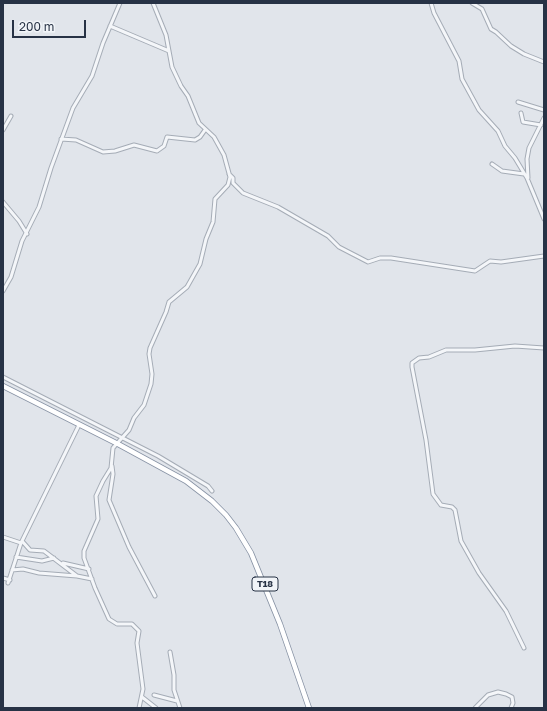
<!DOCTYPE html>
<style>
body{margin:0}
#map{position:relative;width:547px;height:711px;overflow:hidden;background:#e1e5eb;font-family:"Golos Text",sans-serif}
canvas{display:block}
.frame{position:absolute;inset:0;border:4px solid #273245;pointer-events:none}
.scale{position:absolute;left:12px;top:20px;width:74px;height:18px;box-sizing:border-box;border:2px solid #273245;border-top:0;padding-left:5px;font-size:12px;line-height:14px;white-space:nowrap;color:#273245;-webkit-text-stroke:3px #f1f4f8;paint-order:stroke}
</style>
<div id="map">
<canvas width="547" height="711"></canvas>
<div class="frame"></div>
<div class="scale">200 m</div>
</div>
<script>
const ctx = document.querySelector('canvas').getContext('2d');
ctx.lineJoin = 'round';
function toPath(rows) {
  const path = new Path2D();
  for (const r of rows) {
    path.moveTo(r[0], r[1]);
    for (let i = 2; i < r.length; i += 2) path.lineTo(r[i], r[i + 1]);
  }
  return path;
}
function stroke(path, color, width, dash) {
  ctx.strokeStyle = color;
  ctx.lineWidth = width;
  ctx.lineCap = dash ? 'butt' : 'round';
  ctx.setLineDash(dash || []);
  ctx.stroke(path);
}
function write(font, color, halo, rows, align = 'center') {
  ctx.font = font + ' "Golos Text",sans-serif';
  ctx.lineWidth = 3.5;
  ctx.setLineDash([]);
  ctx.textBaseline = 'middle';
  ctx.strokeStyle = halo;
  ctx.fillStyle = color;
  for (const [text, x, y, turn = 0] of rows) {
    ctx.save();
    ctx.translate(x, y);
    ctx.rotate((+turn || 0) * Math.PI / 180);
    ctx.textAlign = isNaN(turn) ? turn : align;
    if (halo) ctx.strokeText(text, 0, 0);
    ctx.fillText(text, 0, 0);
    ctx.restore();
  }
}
const minor = toPath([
 [431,3,434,13,459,61,462,79,479,110,498,131,505,146,515,158,527,178,544,219],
 [472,3,482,9,491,29,496,32,511,46,524,54,544,62],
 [110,26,169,51],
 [518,102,544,110],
 [521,113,523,122,541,125],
 [3,130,11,116],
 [61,139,76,140,103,152,115,151,134,145,157,151,164,146,167,137,195,140,200,137,205,130],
 [492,164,502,171,524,174],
 [229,174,233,178,233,183,243,193,278,207,328,236,339,247,368,262,380,258,391,258,475,271,490,261,501,262,544,256],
 [528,178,527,159,529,148,544,118],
 [3,202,19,221,27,234],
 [3,291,11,277,22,241,39,207,51,168,73,108,92,76,103,43,120,3],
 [3,377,158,456,208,486,212,491],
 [112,466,113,474,109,500,129,547,155,596],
 [3,537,21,543],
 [22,541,30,550,44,551,77,576,92,579],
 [16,557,42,561,54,558],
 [63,563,89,569],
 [12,570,23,569,39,573,77,576],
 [3,578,10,580],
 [8,583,21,543,79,425],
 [524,648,506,611,479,573,461,541,455,510,452,507,441,505,433,494,426,440,412,367,412,363,419,358,429,357,446,350,475,350,515,346,544,348],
 [170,652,174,675,174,690,180,708],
 [154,695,177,701],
 [142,697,156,708],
 [139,708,143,689,137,643,139,631,132,624,117,624,109,619,95,588,84,558,84,551,98,519,96,496,103,481,111,468,113,448,129,430,134,418,144,405,151,384,152,374,149,354,150,348,166,312,169,302,187,287,200,264,206,239,213,222,215,199,228,185,230,177,224,155,214,137,199,123,188,96,181,86,172,67,166,35,153,3],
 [475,708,488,695,498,692,506,694,512,697,513,703,511,708]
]);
const highway = toPath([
 [3,386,118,444,186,481,212,501,226,515,236,528,251,553,280,624,309,708]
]);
stroke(minor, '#a5acb6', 5);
stroke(highway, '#8792a4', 6);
stroke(minor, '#f4f6f9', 3);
stroke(highway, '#fff', 4.5);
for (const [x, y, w] of [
 [265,584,26]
]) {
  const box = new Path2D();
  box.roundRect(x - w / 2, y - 7, w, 14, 3);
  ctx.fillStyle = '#f1f4f8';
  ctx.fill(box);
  stroke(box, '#273245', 1);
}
write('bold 9px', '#273245', null, [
 ["T18",265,584]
]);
</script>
